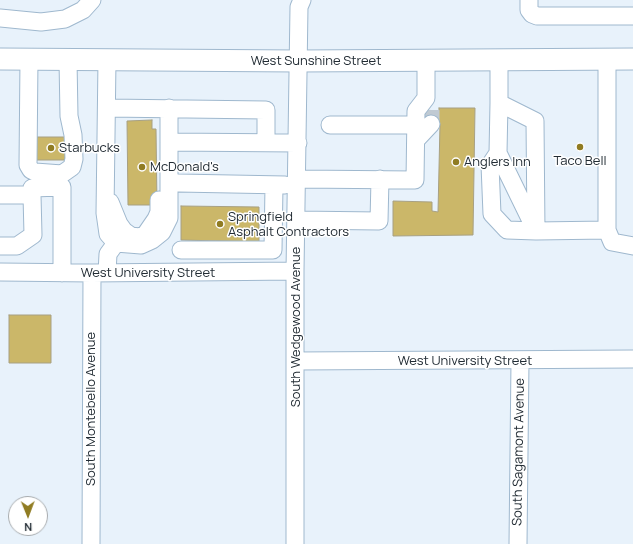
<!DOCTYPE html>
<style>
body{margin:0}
#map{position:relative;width:633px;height:544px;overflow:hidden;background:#e8f2fb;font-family:Manrope,sans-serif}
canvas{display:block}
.north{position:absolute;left:8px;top:496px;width:40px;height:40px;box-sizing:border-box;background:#fff;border:1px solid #a7abae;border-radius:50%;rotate:179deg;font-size:11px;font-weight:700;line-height:16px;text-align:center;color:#222c34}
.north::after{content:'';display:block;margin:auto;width:14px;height:18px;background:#907c22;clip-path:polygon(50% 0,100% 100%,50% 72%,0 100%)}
</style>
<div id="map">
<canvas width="633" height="544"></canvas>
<div class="north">N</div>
</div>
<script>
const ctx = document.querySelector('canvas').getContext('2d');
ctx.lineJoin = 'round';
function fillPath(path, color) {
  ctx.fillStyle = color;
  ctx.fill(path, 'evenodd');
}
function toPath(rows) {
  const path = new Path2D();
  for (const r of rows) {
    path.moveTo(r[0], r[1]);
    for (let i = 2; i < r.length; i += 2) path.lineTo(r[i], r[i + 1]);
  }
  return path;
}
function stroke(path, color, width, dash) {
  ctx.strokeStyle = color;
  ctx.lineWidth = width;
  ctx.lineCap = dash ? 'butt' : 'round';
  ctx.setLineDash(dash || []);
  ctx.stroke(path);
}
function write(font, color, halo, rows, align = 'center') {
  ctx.font = font + ' Manrope,sans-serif';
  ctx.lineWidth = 3;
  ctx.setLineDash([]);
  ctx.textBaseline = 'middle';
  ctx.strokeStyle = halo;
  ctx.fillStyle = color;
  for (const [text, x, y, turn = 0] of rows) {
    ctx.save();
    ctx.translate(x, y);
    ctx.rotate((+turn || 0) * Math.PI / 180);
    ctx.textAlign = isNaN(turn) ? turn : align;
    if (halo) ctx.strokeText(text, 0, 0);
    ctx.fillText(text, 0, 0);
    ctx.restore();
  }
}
const building = toPath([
 [439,108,475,108,473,235,393,236,393,201,432,202,432,211,438,212,440,124,423,123,423,110,439,111,439,108],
 [152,120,152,129,156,129,157,205,128,205,127,121,152,120],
 [33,137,69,137,69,160,33,160,33,137],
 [181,206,259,207,259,242,181,240,181,206],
 [9,315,51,315,51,363,9,363,9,315]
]);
fillPath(building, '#cbb769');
stroke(building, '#a7a083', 1);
stroke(toPath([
 [431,110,431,124]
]), '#c0cad3', 17, [17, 8]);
const minor = toPath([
 [529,0,529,10,532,14,537,16,633,16],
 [0,18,41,22,65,19,83,10,92,0],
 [29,59,28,165,31,170,35,172,62,174,72,167,74,159,73,135,69,116,68,60],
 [107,60,105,213,108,234,116,243,141,245,152,240,162,232,169,218,169,108],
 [499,60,499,103,535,121,536,231,607,230,607,60],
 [107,108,266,110,266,142],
 [330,125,416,125],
 [416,140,431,124],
 [169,142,298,143],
 [498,153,490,165,492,214,507,230,536,231,498,153,499,103],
 [297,179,415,180,416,111,426,98,426,61],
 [178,183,285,185],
 [0,195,32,195,32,188,62,187,62,273],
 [110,202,119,224,124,231,131,236,139,237,145,235,156,219,159,212,159,200],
 [296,220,379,221,380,179],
 [607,230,612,242,633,246],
 [0,246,17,246,33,235,32,195],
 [181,250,273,250,274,185],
 [0,272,92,273,295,271],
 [107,273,108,254,116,243],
 [296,361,633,359],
 [91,544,92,273],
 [295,544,295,271,299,7,302,0],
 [518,544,520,361]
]);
const major = toPath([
 [0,59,299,61,633,59]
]);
stroke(minor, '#9fb8ce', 19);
stroke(major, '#9fb8ce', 23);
stroke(minor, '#fff', 17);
stroke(major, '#fff', 21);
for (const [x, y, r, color] of [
 [580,147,4,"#907c22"],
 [51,148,4,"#907c22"],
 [456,162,4,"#907c22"],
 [142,167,4,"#907c22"],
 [220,224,4,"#907c22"]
]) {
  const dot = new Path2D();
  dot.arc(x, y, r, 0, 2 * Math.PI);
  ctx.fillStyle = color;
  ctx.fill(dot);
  stroke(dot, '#fff', 1.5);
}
write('13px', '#222c34', '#fff', [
 ["West Sunshine Street",316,61],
 ["West University Street",148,273],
 ["South Wedgewood Avenue",296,327,-90],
 ["West University Street",465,361],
 ["South Montebello Avenue",91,409,-90],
 ["South Sagamont Avenue",519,452,-89]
]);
write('13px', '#222c34', '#fff', [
 ["Starbucks",59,148],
 ["Taco Bell",580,161,"center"],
 ["Anglers Inn",464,162],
 ["McDonald's",150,167],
 ["Springfield",228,217],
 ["Asphalt Contractors",228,232]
], 'left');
</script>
